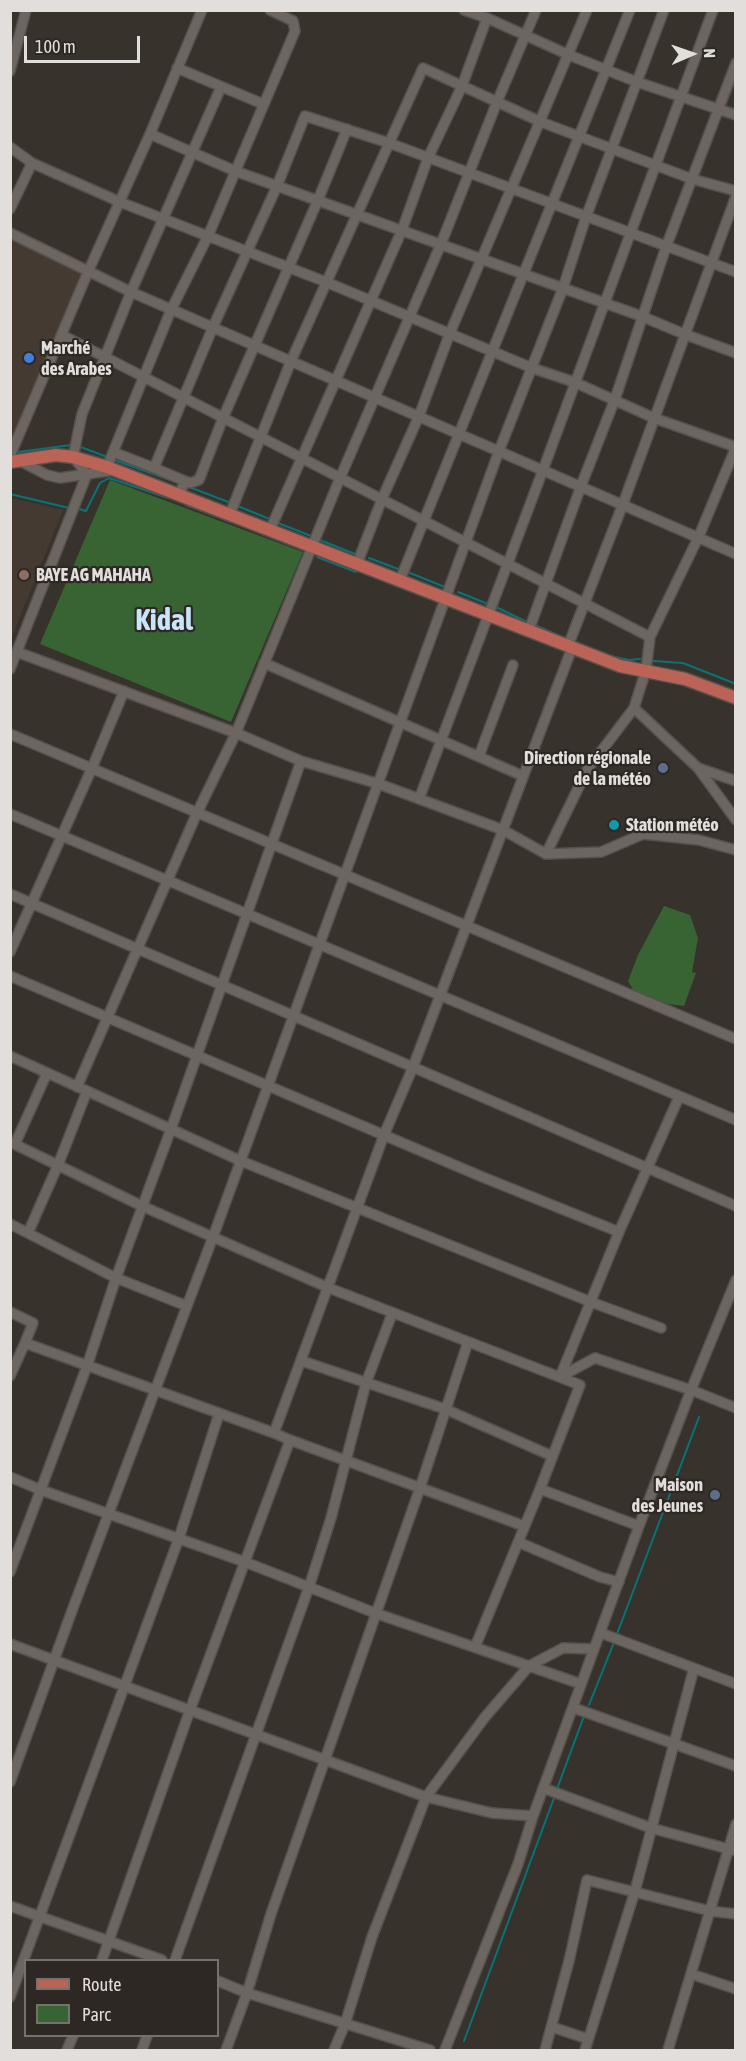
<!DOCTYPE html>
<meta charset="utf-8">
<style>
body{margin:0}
#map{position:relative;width:746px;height:2061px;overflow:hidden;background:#38322d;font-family:"Asap Condensed",sans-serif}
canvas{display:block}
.frame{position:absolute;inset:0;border:12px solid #e2dedb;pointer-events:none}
.legend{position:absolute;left:24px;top:1959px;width:195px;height:78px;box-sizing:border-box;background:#2e2824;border:2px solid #76716d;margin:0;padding:8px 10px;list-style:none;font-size:18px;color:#e2dedb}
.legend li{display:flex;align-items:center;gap:12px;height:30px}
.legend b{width:30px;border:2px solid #76716d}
.north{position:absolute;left:662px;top:24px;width:60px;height:60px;-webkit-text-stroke:4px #2e2824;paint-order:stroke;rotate:88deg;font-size:16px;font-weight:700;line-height:24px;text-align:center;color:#e2dedb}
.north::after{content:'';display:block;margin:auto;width:21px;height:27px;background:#e2dedb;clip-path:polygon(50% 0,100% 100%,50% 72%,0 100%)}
.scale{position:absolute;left:24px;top:36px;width:116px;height:27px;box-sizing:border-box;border:3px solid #e2dedb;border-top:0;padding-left:8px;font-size:18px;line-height:21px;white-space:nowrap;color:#e2dedb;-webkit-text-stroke:4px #2e2824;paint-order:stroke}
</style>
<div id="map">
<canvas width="746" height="2061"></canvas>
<div class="frame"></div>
<ul class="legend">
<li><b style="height:8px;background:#bb6357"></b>Route</li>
<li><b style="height:16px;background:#376432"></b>Parc</li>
</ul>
<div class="north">N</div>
<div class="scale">100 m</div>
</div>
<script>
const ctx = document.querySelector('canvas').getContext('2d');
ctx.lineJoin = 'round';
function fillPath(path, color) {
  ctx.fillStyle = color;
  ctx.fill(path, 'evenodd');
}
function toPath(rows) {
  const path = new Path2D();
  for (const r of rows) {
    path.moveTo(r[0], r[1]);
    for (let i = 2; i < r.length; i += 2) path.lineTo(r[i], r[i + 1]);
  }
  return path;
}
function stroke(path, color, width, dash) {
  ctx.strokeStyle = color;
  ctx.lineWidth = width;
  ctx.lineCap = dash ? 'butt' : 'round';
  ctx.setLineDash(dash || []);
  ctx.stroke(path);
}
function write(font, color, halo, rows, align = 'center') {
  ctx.font = font + ' "Asap Condensed",sans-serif';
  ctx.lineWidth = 4.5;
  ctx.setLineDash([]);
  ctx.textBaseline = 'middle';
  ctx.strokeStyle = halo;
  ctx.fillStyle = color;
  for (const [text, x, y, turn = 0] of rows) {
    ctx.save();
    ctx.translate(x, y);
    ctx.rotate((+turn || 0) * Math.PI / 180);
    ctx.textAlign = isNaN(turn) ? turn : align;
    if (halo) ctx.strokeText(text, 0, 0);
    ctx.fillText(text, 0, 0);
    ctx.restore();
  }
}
fillPath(toPath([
 [11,236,83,272,11,444],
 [11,498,63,510,11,639,10,498]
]), '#453a31');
fillPath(toPath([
 [110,480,303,552,231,722,40,644],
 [664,906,690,915,698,938,692,972,696,973,684,1006,647,1001,635,993,628,981,638,955]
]), '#376432');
stroke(toPath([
 [78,446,107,457],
 [18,452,71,445],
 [114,460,173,481],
 [189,487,231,503],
 [10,494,69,508],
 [186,505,231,522],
 [235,505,272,520],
 [79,509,86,511,100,483,109,478,168,498],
 [278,523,311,536],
 [245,527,303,550],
 [320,540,355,554],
 [317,557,356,572],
 [369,558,398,569],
 [410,573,445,587],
 [458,592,488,604],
 [496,607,529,623],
 [537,626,564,638],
 [610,656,629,660,640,659],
 [653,661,683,663,736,684],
 [617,1634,699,1417],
 [589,1705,613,1645],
 [557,1789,584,1716],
 [464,2041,554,1798]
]), '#067478', 2);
const minor = toPath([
 [464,10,487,18,569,55,637,82,736,115],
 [177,68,263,104],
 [10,71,26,10],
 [150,134,235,171,641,316,684,334,736,353],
 [10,147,32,163,120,202,326,282,532,368,574,382,654,418,736,447],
 [10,209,32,163],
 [10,233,131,292,736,554],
 [62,335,650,637],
 [113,452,154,468,213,327,277,186,305,116,389,143,736,272],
 [10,456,88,272,150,134,202,10],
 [22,462,47,475,60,478,115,470],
 [107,467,171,310,208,236,295,31,293,21,270,10],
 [154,468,185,481],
 [179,495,185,481,190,483,199,480,223,418,318,200,347,129],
 [230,514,291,361,423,68,541,122,692,179,736,191],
 [270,530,402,230,428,158,462,86,487,18],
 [357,564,382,499,419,416,450,333,587,10],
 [400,580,630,10],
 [529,630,581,486,615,399,666,247,736,63],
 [568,646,623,504,736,196],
 [17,652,236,733,301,761,379,784,503,830,546,854,587,770,634,708,646,670,650,637,699,536,736,447],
 [264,663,523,776],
 [10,669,87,474,73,457,82,414,131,292,221,87],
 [634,708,698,768,736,781],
 [10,734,736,1039],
 [479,756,513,665],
 [698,768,736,820],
 [419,799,543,470,713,10],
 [10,814,736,1120],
 [546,854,601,852,643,834,699,840,736,850],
 [10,894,736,1206],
 [10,952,92,768,124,691],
 [10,976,480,1176,619,1232],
 [10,1056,241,1161,591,1302,661,1328],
 [77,1087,197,813,236,733,340,478,441,244,497,102,536,10],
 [10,1142,142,1206,329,1288,580,1385,540,1489,475,1647],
 [15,1144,47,1073],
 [10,1224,116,1278,187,1306],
 [28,1233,58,1165,87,1091],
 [10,1312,33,1323,25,1343,274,1433,290,1440,524,1526],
 [302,1361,445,1409,552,1456],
 [10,1376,25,1343],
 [560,1377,619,1232,679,1097],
 [560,1377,595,1358,691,1390,736,1408],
 [274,1433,384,1135,413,1067,572,648],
 [10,1477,41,1490,245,1562,375,1613,581,1684],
 [540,1489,639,1526],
 [518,1542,600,1577,619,1582],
 [10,1572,87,1366,116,1278,171,1129,301,761],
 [601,1633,736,1684],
 [10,1644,426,1797,492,1813,533,1816],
 [574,1708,736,1766],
 [10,1782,73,1608,213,1237,499,451,563,288,586,217,664,10],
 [543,1788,651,1828,736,1851],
 [10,1906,162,1960],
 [102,1960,190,1710,290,1440],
 [175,1960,309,1587,331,1518,366,1383,392,1314],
 [691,1974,736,1989],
 [218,1981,247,1993,430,2050],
 [10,1997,179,1538,219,1414],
 [552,2027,588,2039],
 [67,2050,73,2036],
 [142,2050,147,2036],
 [226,2050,247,1993,271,1914,420,1488,468,1342],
 [334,2050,345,2024,372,1937,426,1797,485,1717,529,1666,563,1648,594,1649],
 [445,2050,518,1864,533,1816,639,1526,691,1390,736,1280],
 [545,2050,569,1961,587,1880,710,1911,736,1914],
 [585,2050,635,1891,694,1668],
 [668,2050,736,1824]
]);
const major = toPath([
 [10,462,56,455,73,457,107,467,620,666,685,679,736,698]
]);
stroke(minor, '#56514d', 12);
stroke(major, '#56514d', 15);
stroke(minor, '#6c6560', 9);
stroke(major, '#bb6357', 12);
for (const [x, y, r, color] of [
 [29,358,6,"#3f7fe0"],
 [24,575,6,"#8d6e63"],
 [663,768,6,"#5c6f8a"],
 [614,825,6,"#0f9aa8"],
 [715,1495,6,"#5c6f8a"]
]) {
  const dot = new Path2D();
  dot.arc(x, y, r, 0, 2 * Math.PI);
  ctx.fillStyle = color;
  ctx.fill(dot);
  stroke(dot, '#2e2824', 2);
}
write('bold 18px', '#e2dedb', '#2e2824', [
 ["Marché",41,348],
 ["des Arabes",41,369],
 ["BAYE AG MAHAHA",36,575],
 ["Direction régionale",651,758,"right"],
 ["de la météo",651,779,"right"],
 ["Station météo",626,825],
 ["Maison",703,1485,"right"],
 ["des Jeunes",703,1506,"right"]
], 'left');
write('bold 30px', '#cae5f9', '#2e2824', [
 ["Kidal",164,621]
]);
</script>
